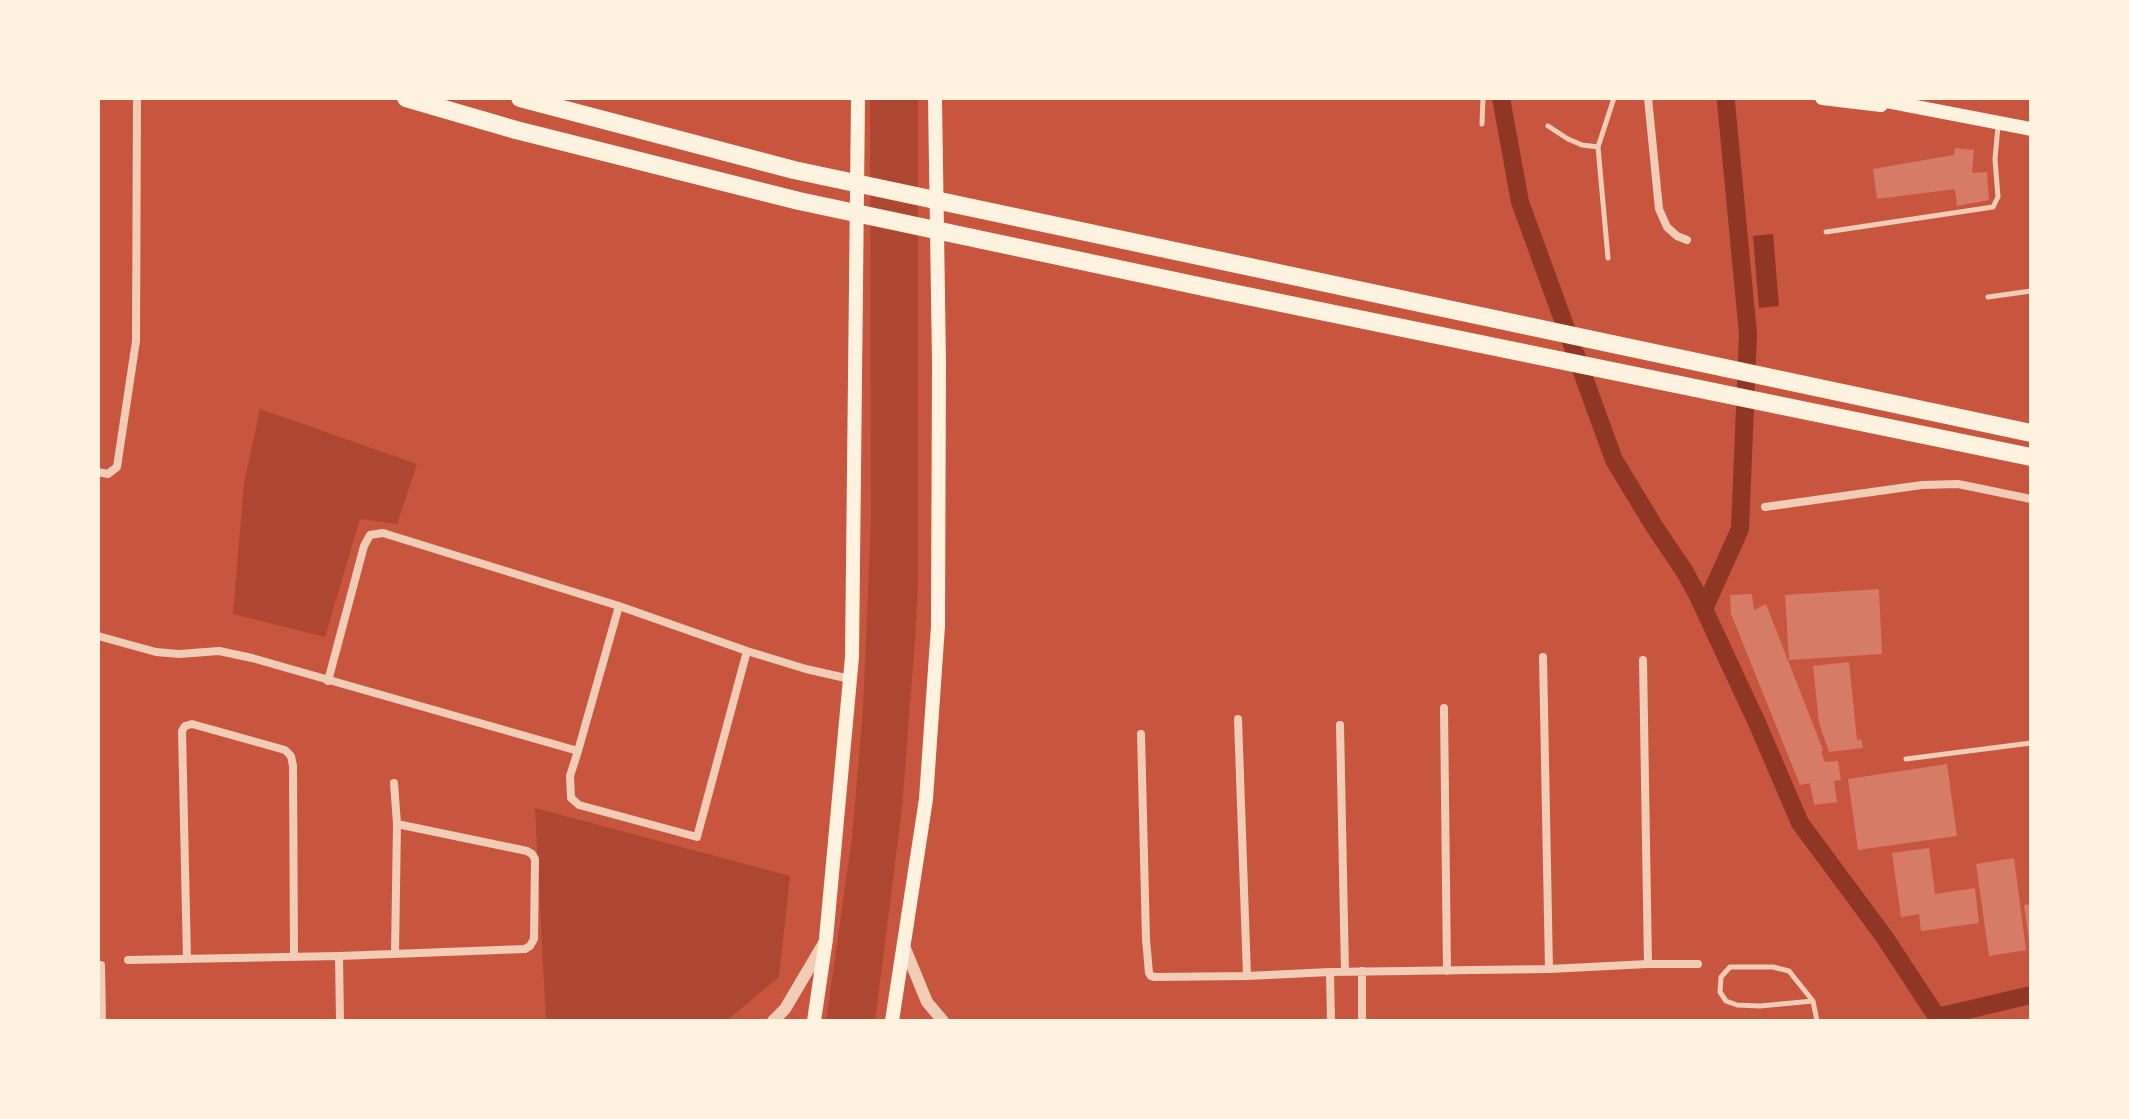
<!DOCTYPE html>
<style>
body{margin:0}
#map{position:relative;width:2129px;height:1119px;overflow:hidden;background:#c8553d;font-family:Roboto,sans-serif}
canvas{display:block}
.frame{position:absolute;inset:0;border:100px solid #fff3e0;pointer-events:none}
</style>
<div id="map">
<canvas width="2129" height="1119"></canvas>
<div class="frame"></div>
</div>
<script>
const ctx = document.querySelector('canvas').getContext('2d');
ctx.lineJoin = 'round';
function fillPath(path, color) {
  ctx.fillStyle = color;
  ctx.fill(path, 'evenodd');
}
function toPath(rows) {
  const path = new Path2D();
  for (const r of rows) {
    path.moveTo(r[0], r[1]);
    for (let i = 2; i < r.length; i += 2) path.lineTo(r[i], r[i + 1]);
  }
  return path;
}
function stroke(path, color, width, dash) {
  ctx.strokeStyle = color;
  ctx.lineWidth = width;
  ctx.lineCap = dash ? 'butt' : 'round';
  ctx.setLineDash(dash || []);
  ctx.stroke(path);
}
fillPath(toPath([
 [870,98,918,98,918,586,915,640,902,808,875,1021,826,1021,852,838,863,710,871,521],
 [260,409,417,464,397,524,360,519,325,637,233,614,244,483],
 [535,808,790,876,779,977,726,1021,546,1021]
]), '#ae4732');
fillPath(toPath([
 [1773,234,1779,306,1759,308,1753,236]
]), '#8f3625');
stroke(toPath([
 [1501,98,1520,202,1614,460,1654,526,1685,572,1697,594,1758,725,1800,823,1883,935,1937,1017,2031,995],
 [1704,609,1740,529,1748,334,1726,102]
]), '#8f3625', 18);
fillPath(toPath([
 [1955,148,1974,150,1972,173,1987,172,1989,200,1957,206,1955,189,1877,199,1873,169,1954,155],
 [1879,589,1882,654,1789,660,1785,595],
 [1752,594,1754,610,1766,604,1823,750,1821,752,1825,762,1838,761,1841,780,1834,781,1837,802,1814,805,1810,783,1800,785,1731,614,1730,595],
 [1849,662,1857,740,1861,739,1863,748,1829,752,1819,723,1813,666],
 [1947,764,1957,836,1858,850,1848,779],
 [1929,848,1935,894,1975,888,1979,923,1921,931,1919,914,1901,917,1892,853],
 [2014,858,2026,950,1989,956,1976,864],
 [2031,904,2031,941,2029,941,2024,905]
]), '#d67c66');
stroke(toPath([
 [1482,124,1483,98],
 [1548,126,1568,139,1582,145,1598,147],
 [1826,232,1993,207,1998,197,1995,159,1998,126],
 [1608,258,1598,147,1614,98],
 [1988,297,2031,291],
 [1906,759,2031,743],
 [1813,1001,1760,1006,1737,1005,1726,1001,1720,992,1721,977,1730,967,1773,967,1789,971,1813,1001,1817,1021]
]), '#f1ccb7', 5);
stroke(toPath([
 [1648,98,1659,209,1667,227,1677,236,1687,240],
 [98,472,108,474,117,467,136,341,137,98],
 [1765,507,1922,485,1958,484,2031,499],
 [98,636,156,652,179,654,219,651,252,658,578,751,619,606],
 [1543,657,1549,969],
 [1643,660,1648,964],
 [328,681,364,546,370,535,383,533,619,606,747,651,806,669,850,679],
 [1444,708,1447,971],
 [1238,719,1247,976],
 [1340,725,1345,972],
 [1141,734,1146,939,1149,973,1151,976,1155,977,1247,976,1330,972,1549,969,1648,964,1698,964],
 [578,751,570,776,571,798,579,805,697,837,747,651],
 [394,783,397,824,395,954],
 [339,956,340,1021],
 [187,959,182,731,185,726,192,724,285,750,291,756,293,766,294,957],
 [128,960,339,956,525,949,530,946,534,939,535,859,532,854,527,851,397,824],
 [98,965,101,965,102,1021],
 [1362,971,1362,1021],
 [1330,972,1331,1021]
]), '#f1ccb7', 8);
stroke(toPath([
 [904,946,927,1002,943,1021],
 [773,1021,785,1009,824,943]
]), '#f1ccb7', 12);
stroke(toPath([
 [1822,98,1881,105],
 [1870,98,2031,129],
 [814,1021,826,939,852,657,858,98],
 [892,1021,926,799,938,626,939,363,935,98]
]), '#fff3e0', 14);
stroke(toPath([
 [406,98,516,130,799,201,1213,289,2031,457],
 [520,98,794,170,2031,433]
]), '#fff3e0', 18);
</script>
